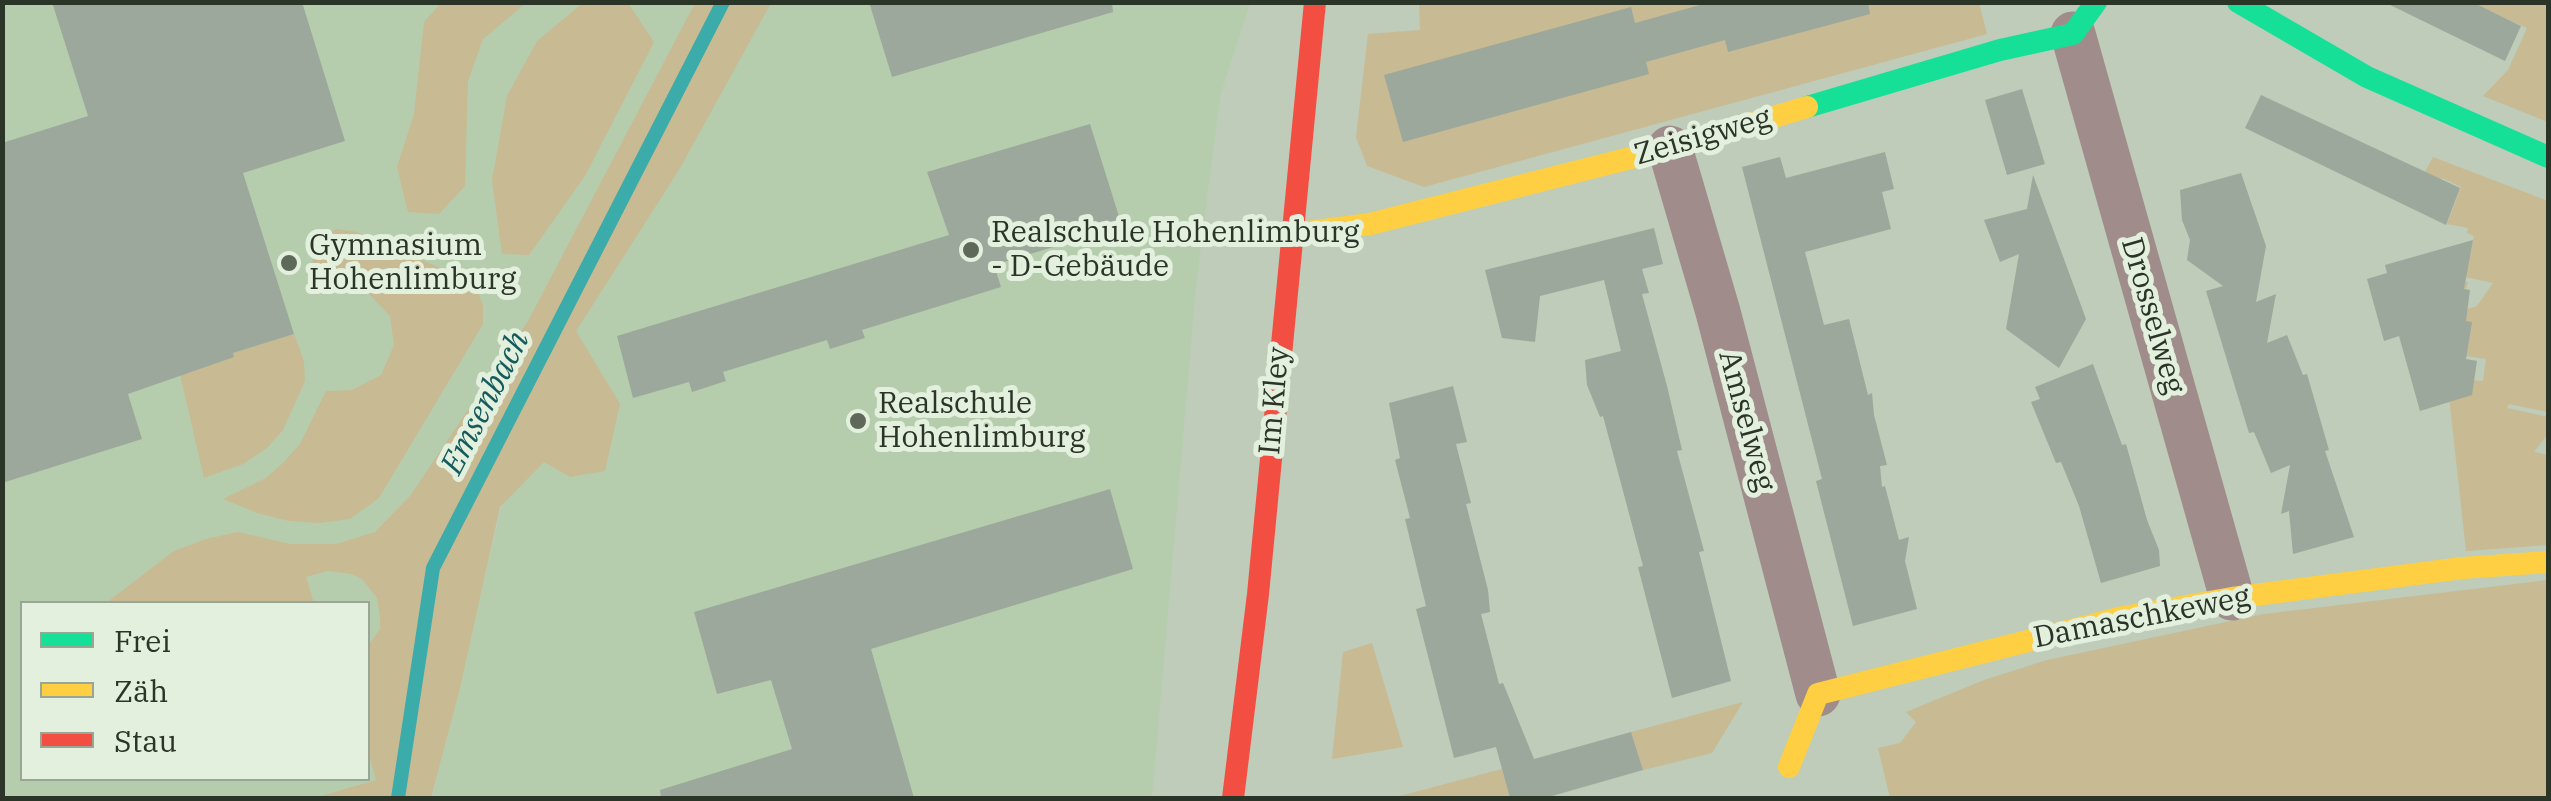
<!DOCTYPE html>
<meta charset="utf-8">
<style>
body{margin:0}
#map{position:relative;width:2551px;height:801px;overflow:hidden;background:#beccb9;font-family:"IBM Plex Serif",serif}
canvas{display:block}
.frame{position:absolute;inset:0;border:5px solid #2a3427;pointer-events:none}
.legend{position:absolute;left:20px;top:601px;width:350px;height:180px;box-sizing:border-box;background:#e3f0de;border:2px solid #99a595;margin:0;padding:12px 18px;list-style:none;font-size:30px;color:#2a3427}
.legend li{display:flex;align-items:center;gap:20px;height:50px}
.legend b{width:50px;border:2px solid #99a595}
</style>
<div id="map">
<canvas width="2551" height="801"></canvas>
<div class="frame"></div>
<ul class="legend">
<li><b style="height:12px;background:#16e098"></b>Frei</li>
<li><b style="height:12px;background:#ffcf43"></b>Zäh</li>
<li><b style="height:12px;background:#f24e42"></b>Stau</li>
</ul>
</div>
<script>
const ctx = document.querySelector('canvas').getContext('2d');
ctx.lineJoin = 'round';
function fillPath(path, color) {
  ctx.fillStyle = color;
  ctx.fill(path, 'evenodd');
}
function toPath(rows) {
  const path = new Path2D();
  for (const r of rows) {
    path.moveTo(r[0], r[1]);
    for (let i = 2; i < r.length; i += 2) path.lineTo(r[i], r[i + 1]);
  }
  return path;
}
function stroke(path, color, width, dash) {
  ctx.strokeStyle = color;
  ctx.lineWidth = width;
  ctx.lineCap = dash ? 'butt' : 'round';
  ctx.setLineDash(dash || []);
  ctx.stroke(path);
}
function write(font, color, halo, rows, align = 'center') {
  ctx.font = font + ' "IBM Plex Serif",serif';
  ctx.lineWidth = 10;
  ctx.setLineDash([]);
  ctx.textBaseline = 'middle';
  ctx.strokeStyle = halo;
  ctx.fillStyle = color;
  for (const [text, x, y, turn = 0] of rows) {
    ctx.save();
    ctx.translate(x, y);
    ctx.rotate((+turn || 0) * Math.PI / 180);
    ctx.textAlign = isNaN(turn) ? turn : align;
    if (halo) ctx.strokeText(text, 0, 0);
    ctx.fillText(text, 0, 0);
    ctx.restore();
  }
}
fillPath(toPath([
 [2,3,710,3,497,404,388,798,3,798],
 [22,604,368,604,368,778,22,778],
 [754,3,1250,3,1221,93,1207,195,1195,297,1152,798,432,798,501,509,561,334]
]), '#b6cdad');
fillPath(toPath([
 [584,2,628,3,654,42,585,176,529,255,502,254,492,180,507,96,537,41],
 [441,3,526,3,483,39,468,81,465,186,439,214,408,212,397,167,414,114,424,22],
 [695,3,771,3,679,170,576,331,620,404,605,471,570,477,544,462,500,507,460,688,431,798,314,798,376,780,368,752,368,646,380,629,380,617,377,598,362,579,352,574,328,571,306,577,314,603,220,603,227,600,214,604,106,603,174,551,206,539,238,532,291,544,336,544,375,532,410,496,528,321],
 [1419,3,1979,3,1987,34,1424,187,1367,166,1356,137,1368,34,1420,30],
 [2472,3,2548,3,2548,122,2483,96,2508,70,2527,28],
 [2433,157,2548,201,2548,412,2509,404,2507,408,2548,417,2548,434,2534,452,2548,455,2548,545,2466,551,2447,378,2483,381,2486,359,2440,352,2443,317,2436,315,2433,264,2467,269,2474,236,2467,233,2468,228,2447,224,2461,187,2442,178,2427,216,2424,174],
 [2452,274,2493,283,2477,306,2467,309,2466,314,2438,310,2442,285,2466,289,2468,282,2451,278],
 [337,229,357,232,466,279,477,289,483,305,483,324,379,498,350,519,319,523,289,521,257,513,223,499,266,478,284,462,300,444,326,391,352,390,381,375,394,345,390,316,367,292,348,288,331,289,316,295,309,289,315,244,323,234],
 [294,334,304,361,305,381,283,430,267,448,243,464,204,478,176,357,234,357,233,353],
 [2548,580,2548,798,1890,798,1878,748,1900,743,1916,722,1906,712,1984,680,2047,660,2264,614],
 [1372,643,1403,747,1332,759,1343,652],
 [1743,702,1712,753,1643,770,1631,732],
 [1502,769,1510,798,1392,798]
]), '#c8ba93');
stroke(toPath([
 [398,798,433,568,723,2]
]), '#3bacaa', 14);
fillPath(toPath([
 [52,2,302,2,345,141,243,173,294,334,233,353,234,357,128,394,142,439,2,483,2,143,88,116],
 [869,2,1112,2,1113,12,892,77],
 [1711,2,1868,2,1870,14,1728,52,1725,40,1646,62,1649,74,1403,142,1384,75,1631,7,1635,23],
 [2384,2,2472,2,2521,26,2505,61],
 [2022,89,2045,164,2007,175,1985,100],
 [2261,95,2460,188,2446,225,2245,128],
 [1090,124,1122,226,994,265,1001,287,862,330,865,338,830,349,827,340,723,372,726,381,692,392,689,382,633,398,617,336,949,235,927,172],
 [1885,152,1894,189,1882,192,1891,229,1805,252,1824,325,1849,319,1868,395,1872,393,1874,415,1887,465,1880,466,1882,487,1885,486,1899,540,1909,537,1905,561,1917,609,1853,626,1816,481,1822,479,1742,167,1780,157,1786,178],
 [2241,173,2266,246,2256,302,2276,294,2267,343,2287,335,2303,375,2307,374,2329,450,2325,451,2354,537,2293,554,2289,511,2281,514,2290,465,2271,473,2254,432,2249,433,2206,291,2223,286,2187,260,2190,240,2182,220,2180,190],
 [2033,175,2086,319,2059,368,2006,329,2019,254,2000,262,1984,220,2027,209],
 [1654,228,1663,264,1642,269,1649,293,1642,294,1667,386,1682,450,1677,451,1704,551,1699,552,1731,681,1672,698,1638,567,1643,566,1603,416,1600,417,1587,385,1585,360,1621,351,1604,280,1540,296,1535,342,1502,338,1485,270],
 [2473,240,2464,289,2470,290,2466,321,2472,322,2466,359,2477,361,2472,395,2420,411,2399,336,2384,341,2367,279,2387,273,2385,265],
 [2093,364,2122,445,2126,444,2147,520,2159,550,2160,566,2101,583,2079,506,2061,462,2056,463,2031,402,2040,399,2035,387],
 [1453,386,1467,442,1456,444,1471,503,1466,504,1488,590,1490,612,1481,614,1499,684,1503,683,1534,759,1631,732,1643,770,1545,798,1510,798,1496,747,1454,758,1416,609,1426,606,1405,519,1410,518,1395,460,1400,458,1389,403],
 [1110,489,1133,569,871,649,914,798,661,798,660,790,792,749,771,680,717,694,694,612]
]), '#9ba89b');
stroke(toPath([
 [2073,34,2232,598],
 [1670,148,1718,312,1818,694]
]), '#a08d8b', 45);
stroke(toPath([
 [2238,2,2367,77,2548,157],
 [1807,107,2000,50,2073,34,2096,2]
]), '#16e098', 22);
stroke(toPath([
 [1292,234,1370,224,1670,148,1807,107],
 [1789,767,1818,694,2123,617,2232,598,2462,568,2548,562]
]), '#ffcf43', 22);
stroke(toPath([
 [1233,798,1258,594,1315,2]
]), '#f24e42', 22);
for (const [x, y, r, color] of [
 [971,250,10,"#5e695a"],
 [289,263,10,"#5e695a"],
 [858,421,10,"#5e695a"]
]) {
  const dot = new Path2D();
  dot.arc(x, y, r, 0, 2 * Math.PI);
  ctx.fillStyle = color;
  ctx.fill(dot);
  stroke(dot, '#e3f0de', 4);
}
write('30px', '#2a3427', '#e3f0de', [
 ["Zeisigweg",1703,137,-16],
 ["Drosselweg",2152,316,74],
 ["Im Kley",1275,401,-85],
 ["Amselweg",1746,421,75],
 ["Damaschkeweg",2142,618,-11]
]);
write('30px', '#2a3427', '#e3f0de', [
 ["Realschule Hohenlimburg",991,233],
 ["- D-Gebäude",991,267],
 ["Gymnasium",309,246],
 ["Hohenlimburg",309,280],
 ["Realschule",878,404],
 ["Hohenlimburg",878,438]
], 'left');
write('italic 32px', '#155b5d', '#e3f0de', [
 ["Emsenbach",486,403,-63]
]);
</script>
